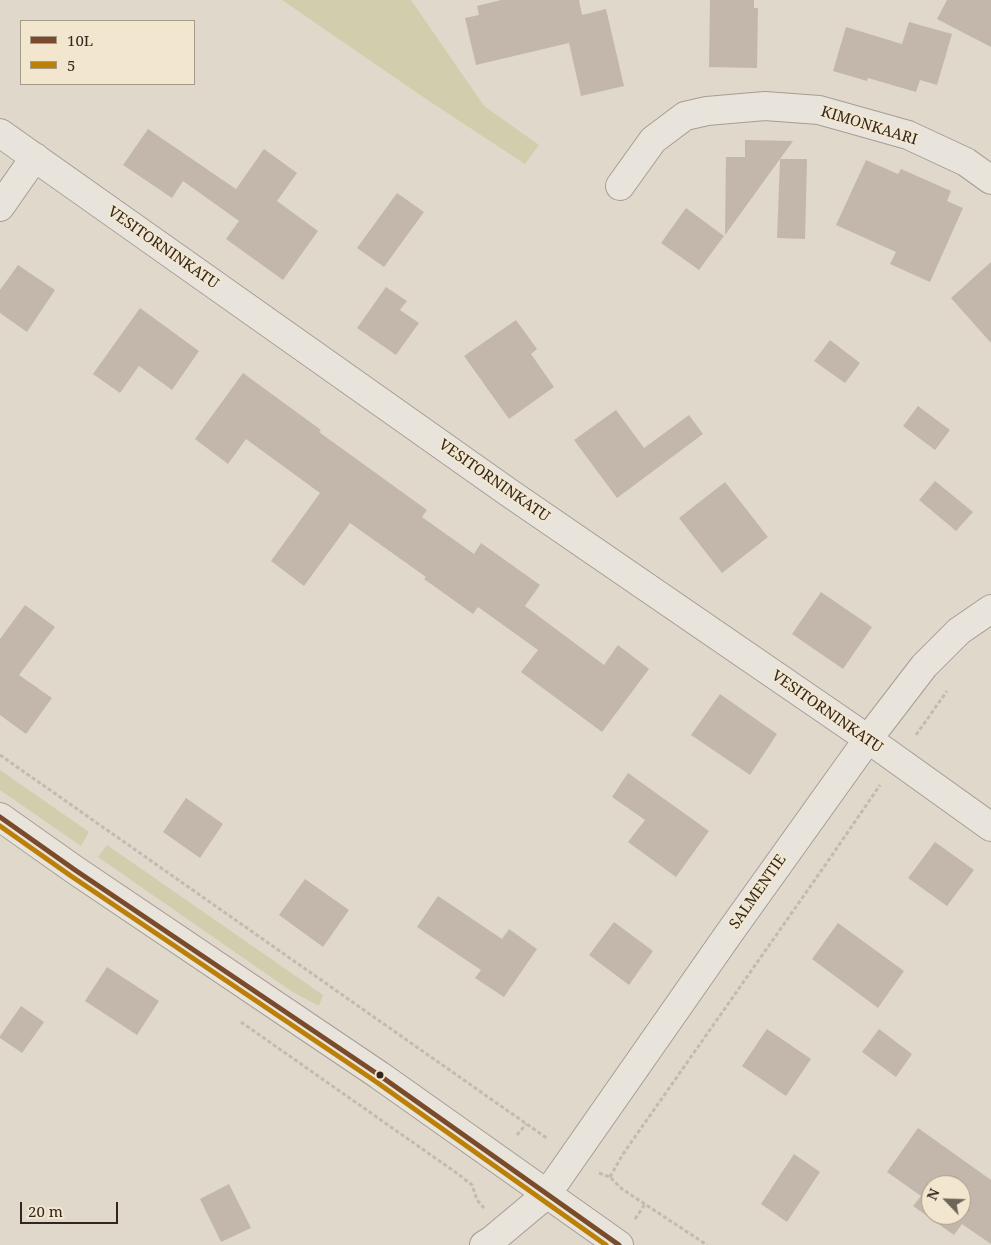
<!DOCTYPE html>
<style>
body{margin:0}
#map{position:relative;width:991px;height:1245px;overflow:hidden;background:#e0d8ca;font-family:"Noto Serif",serif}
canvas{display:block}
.legend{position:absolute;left:20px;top:20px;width:175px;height:65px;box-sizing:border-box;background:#f2e6cf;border:1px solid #a59988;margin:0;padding:6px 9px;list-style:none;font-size:15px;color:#32261d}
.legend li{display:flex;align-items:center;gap:10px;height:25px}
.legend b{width:25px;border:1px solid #a59988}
.north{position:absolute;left:921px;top:1175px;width:50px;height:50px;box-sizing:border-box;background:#f2e6cf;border:1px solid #a59988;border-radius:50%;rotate:294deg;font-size:14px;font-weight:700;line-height:20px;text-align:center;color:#32261d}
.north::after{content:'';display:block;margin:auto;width:18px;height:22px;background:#6f645a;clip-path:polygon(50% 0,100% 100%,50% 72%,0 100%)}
.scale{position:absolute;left:20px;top:1202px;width:98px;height:22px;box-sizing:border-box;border:2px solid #32261d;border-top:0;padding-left:6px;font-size:15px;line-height:18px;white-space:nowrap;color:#32261d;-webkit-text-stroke:4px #f2e6cf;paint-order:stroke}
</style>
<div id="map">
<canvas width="991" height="1245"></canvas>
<ul class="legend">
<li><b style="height:6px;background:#7a4b2a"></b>10L</li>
<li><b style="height:6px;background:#bc8009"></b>5</li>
</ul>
<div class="north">N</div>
<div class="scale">20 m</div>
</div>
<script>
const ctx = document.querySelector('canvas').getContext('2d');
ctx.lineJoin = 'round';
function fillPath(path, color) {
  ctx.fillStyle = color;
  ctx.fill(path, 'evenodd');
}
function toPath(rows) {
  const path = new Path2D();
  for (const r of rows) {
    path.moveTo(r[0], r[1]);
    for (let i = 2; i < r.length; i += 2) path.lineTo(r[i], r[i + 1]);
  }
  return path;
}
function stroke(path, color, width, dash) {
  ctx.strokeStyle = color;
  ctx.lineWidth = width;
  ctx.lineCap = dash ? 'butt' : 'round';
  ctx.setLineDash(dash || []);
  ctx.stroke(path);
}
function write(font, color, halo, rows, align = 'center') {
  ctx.font = font + ' "Noto Serif",serif';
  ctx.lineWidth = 4;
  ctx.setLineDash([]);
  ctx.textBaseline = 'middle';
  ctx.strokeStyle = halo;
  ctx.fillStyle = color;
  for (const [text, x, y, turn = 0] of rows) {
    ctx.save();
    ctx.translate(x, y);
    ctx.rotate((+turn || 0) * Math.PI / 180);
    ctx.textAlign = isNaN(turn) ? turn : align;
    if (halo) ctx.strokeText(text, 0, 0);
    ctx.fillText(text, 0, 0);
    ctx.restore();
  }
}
fillPath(toPath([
 [282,0,411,0,484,106,539,145,525,164,429,101],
 [0,770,89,832,81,846,0,790],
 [107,845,323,995,319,1006,291,991,98,857]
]), '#d0cead');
fillPath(toPath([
 [501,0,579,0,582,15,606,9,624,86,581,96,569,43,476,65,465,18,479,15,477,6],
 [710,0,754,0,754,8,758,8,757,68,709,67],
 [947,0,991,0,991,47,937,19],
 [909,22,952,34,937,85,920,80,916,92,868,78,867,81,833,71,846,27,902,44],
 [148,129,236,189,264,149,297,173,277,201,318,231,283,280,226,239,239,221,183,181,172,198,123,165],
 [745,140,793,141,780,159,807,159,805,239,777,238,780,159,725,235,726,157,745,157],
 [866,160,898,174,901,169,951,191,947,201,963,208,930,282,890,264,896,252,836,225],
 [397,193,424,212,384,267,357,248],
 [686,208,724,236,699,270,661,243],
 [991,262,991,343,951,298],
 [18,265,55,290,27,332,0,313,0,290],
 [386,287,407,301,400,310,419,323,396,355,357,328],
 [140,308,199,351,172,390,139,366,120,393,93,374],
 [516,320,537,349,531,354,554,387,509,419,464,356],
 [830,340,860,363,845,383,814,361],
 [243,373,321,430,319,432,427,510,422,517,474,554,481,543,540,585,525,606,604,665,618,645,649,669,602,732,521,672,538,650,478,607,473,614,424,579,426,577,350,523,304,586,271,561,320,493,246,439,228,464,195,439],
 [918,406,950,430,935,450,903,426],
 [616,410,644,448,689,415,703,434,617,498,574,440],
 [935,481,973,512,956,531,919,500],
 [725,482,768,537,722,573,679,518],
 [821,592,872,627,843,669,792,634],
 [25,605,55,627,19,675,52,698,26,734,0,715,0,639],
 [720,694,777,734,750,775,691,735],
 [628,773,709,831,676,877,628,842,645,820,612,797],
 [186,798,223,824,200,858,163,832],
 [935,842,974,870,947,906,908,878],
 [305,879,349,910,323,947,279,915],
 [438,896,502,939,509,929,537,949,504,997,475,978,481,970,417,927],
 [614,922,653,951,629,985,589,955],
 [838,923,904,971,878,1008,812,959],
 [107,967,159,1001,137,1035,85,1001],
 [21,1006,44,1022,22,1053,0,1038,0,1036],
 [767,1029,811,1059,786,1096,742,1066],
 [879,1029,912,1054,896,1077,862,1052],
 [918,1128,991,1180,991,1244,962,1224,954,1235,913,1206,921,1196,887,1172],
 [931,1185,961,1185,961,1215,931,1215],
 [794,1154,820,1172,787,1222,761,1204],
 [229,1184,251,1228,221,1242,200,1199]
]), '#c3b7ab');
const minor = toPath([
 [0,133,508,492,868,739,991,827],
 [620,186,653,140,685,116,707,111,765,106,819,110,908,135,966,162,991,180],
 [0,207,35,157],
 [484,1245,492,1240,547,1194,730,932,868,739,924,666,959,631,991,609]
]);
const tertiary = toPath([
 [0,817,75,870,379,1075,619,1245]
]);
stroke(minor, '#a59d94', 30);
stroke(tertiary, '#a59d94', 30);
stroke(toPath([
 [916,735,947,691],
 [0,755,548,1139],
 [241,1022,458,1174,472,1185,477,1200,484,1208],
 [517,1135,526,1124],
 [599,1173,610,1177,622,1189,707,1245],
 [610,1177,623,1154,826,864,880,785],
 [635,1219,645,1204]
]), '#c1bbb3', 3, [4, 2.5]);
stroke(minor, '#e8e4db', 28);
stroke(tertiary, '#e8e4db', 28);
stroke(toPath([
 [0,817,75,870,379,1075,619,1245]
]), '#7a4b2a', 5);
stroke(toPath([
 [0,826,71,876,375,1081,606,1245]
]), '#bc8009', 5);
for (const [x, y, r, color] of [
 [380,1075,4.5,"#32261d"]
]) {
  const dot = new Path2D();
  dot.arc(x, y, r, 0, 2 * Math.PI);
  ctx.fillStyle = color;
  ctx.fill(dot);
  stroke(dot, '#f2e6cf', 2);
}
write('15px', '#32261d', '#f2e6cf', [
 ["KIMONKAARI",869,126,17],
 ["VESITORNINKATU",163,248,35],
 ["VESITORNINKATU",494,481,35],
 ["VESITORNINKATU",827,712,35],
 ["SALMENTIE",758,892,-55]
]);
</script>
